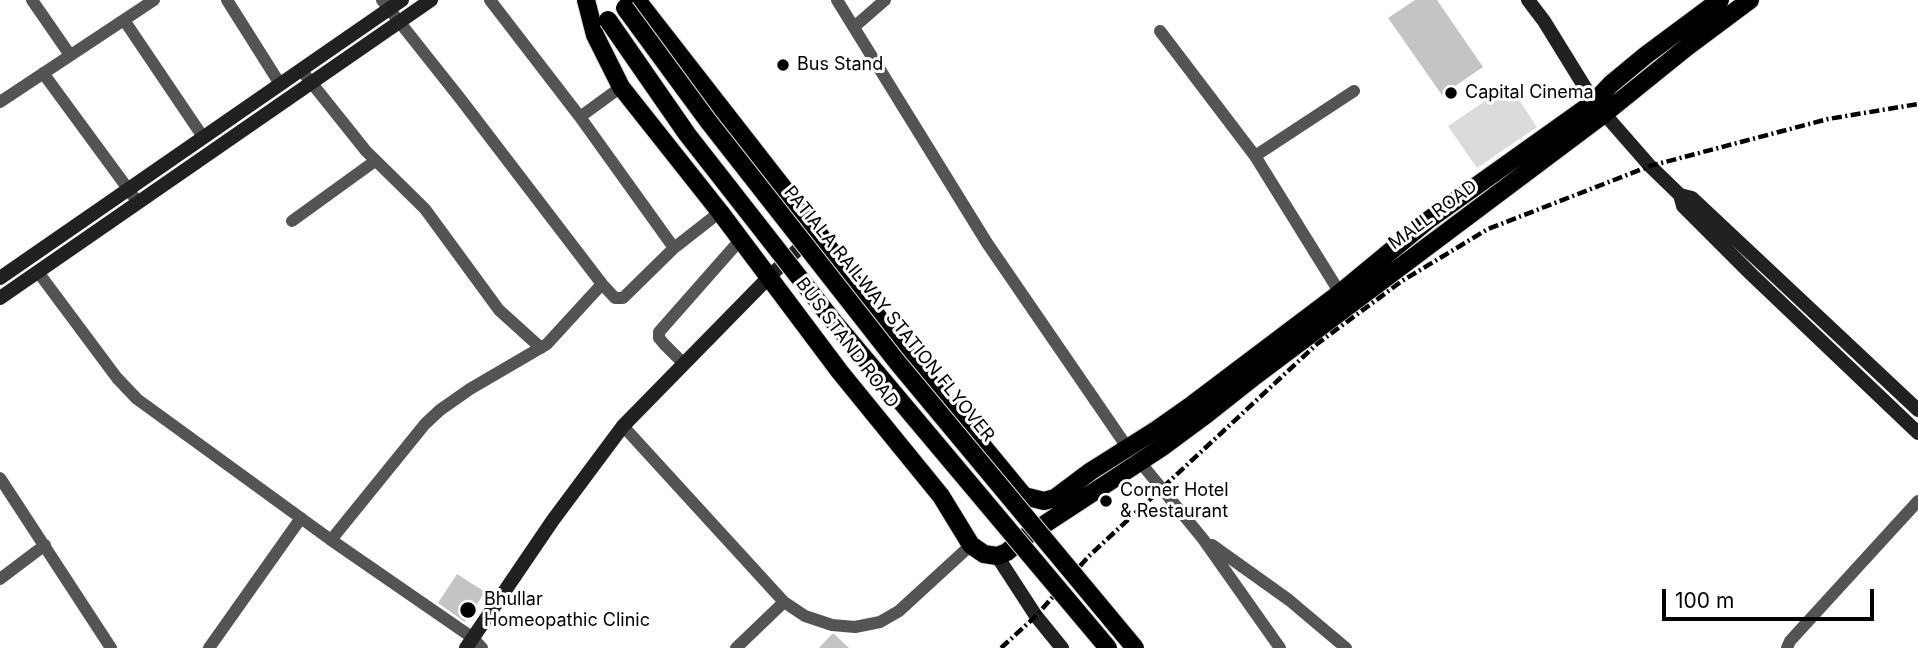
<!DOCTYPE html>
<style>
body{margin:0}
#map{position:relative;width:1918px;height:648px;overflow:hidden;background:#fff;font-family:Inter,sans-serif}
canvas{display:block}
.scale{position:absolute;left:1662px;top:589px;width:212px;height:32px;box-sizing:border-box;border:4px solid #000;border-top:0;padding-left:9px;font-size:21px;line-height:24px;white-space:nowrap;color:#000;-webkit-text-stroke:5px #fff;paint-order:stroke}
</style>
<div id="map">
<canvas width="1918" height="648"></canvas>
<div class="scale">100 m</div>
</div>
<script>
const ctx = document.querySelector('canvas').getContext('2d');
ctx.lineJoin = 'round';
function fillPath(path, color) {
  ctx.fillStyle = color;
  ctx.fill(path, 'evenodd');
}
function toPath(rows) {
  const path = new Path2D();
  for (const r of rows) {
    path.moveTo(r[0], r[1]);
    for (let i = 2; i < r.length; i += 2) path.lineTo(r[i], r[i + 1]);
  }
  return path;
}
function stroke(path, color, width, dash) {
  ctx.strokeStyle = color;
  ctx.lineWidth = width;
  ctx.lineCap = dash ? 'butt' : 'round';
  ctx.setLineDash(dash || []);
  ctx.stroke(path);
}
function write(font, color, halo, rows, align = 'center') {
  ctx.font = font + ' Inter,sans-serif';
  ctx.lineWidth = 6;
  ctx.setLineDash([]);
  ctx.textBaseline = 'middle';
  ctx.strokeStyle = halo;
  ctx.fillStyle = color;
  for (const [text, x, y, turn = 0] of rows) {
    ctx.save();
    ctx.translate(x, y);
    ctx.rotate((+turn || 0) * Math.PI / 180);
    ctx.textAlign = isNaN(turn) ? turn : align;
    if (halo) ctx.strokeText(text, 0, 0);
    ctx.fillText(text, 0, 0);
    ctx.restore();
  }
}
fillPath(toPath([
 [1509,85,1537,127,1477,168,1448,126]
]), '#dbdbdb');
fillPath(toPath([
 [1415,0,1437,0,1483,67,1442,95,1388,18],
 [457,574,485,592,465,622,438,603],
 [832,634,834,634,849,648,819,648]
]), '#c4c4c4');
const primary = toPath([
 [586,0,595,35,621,87,720,212,840,372,941,496,971,545,984,554,997,556,1007,552,1022,539,1161,448,1207,414,1255,376,1604,114,1687,47,1750,0],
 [637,0,817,231,888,331,1024,496,1044,501,1055,498,1091,471,1156,430,1193,404,1340,293,1427,221,1594,102,1611,84,1646,55,1720,0]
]);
stroke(primary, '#dbdbdb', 20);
stroke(toPath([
 [32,0,70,55],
 [227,0,280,84],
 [382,0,459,97,602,284],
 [490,0,580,117,674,248],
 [837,0,987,243,1127,447],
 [124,20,203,137],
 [854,27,885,0],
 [1160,31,1255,156,1340,293],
 [43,73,134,197],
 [306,76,366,151,425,209,499,310,541,348],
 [0,102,154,0],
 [580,117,621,87],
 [1255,156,1354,91],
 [292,221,375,161],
 [38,272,117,378,137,399,331,540,473,638,482,648],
 [684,364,664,344,659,338,659,332,741,239],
 [623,426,784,602],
 [1140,462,1203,539,1280,648],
 [0,478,111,648],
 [331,540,425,424,440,410,470,389,547,344,602,284,615,298,623,298,674,248,720,212],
 [1212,545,1289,600,1346,648],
 [0,579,45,545],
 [209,648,301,518],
 [736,648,784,602,805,616,832,625,855,627,880,622,899,611,971,545],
 [1787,648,1790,641,1918,501]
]), '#545454', 12);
stroke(toPath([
 [1528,0,1544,21,1594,102,1650,166,1680,195,1692,198,1918,410],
 [1680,195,1683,206,1751,274,1918,433],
 [0,278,402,0],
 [0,298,431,0],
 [997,556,1036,616,1062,648],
 [466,648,553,520,623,426,770,276,811,237]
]), '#212121', 14);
stroke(primary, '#000', 18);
stroke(toPath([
 [1001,648,1036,616,1089,556,1317,344,1402,281,1488,229,1650,166,1828,119,1918,104]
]), '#000', 4.5, [10, 3.5, 2, 3.5]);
const primaryBridge = toPath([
 [625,8,708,121,897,362,1135,648],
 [608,20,687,134,834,322,1108,648]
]);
stroke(primaryBridge, '#dbdbdb', 20, []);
stroke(primaryBridge, '#000', 18);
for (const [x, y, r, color] of [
 [783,65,7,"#000"],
 [1451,93,7,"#000"],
 [1106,501,7,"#000"],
 [468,610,9,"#000"]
]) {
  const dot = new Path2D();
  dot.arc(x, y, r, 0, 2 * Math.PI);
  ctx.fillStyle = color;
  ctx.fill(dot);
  stroke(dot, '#fff', 2.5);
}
write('18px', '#000', '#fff', [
 ["Bus Stand",797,65],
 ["Capital Cinema",1465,93],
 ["Corner Hotel",1120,491],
 ["& Restaurant",1120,512],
 ["Bhullar",484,600],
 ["Homeopathic Clinic",484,621]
], 'left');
write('18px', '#000', '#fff', [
 ["MALL ROAD",1433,215,-36],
 ["PATIALA RAILWAY STATION FLYOVER",889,314,51],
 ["BUS STAND ROAD",847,343,53]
]);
</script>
